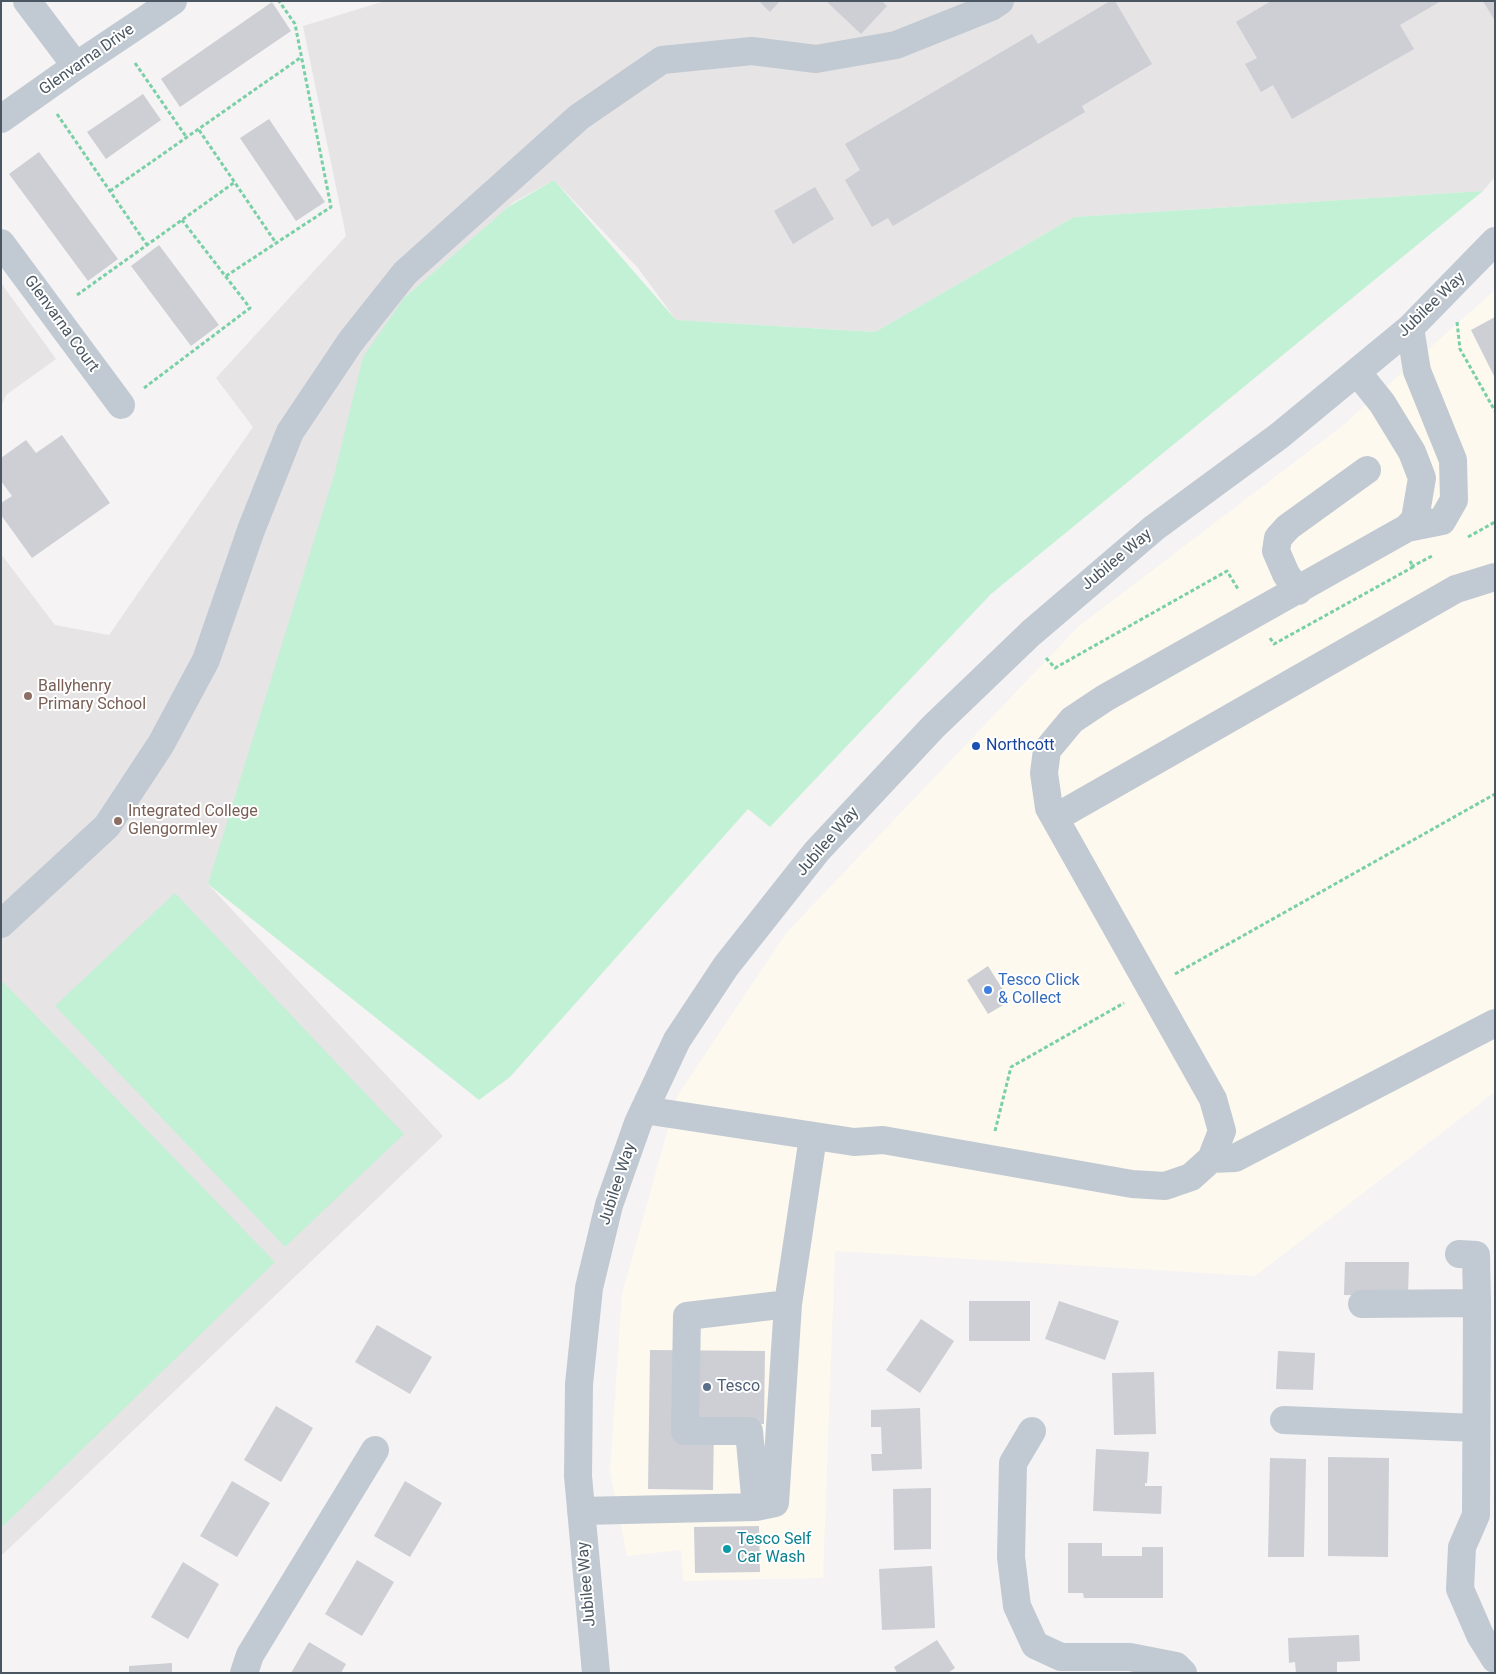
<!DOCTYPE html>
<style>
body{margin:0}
#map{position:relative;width:1496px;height:1674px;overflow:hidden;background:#f5f3f3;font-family:Roboto,sans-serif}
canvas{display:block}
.frame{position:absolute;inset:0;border:2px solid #4a5661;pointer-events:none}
</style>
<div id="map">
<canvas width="1496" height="1674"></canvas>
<div class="frame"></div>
</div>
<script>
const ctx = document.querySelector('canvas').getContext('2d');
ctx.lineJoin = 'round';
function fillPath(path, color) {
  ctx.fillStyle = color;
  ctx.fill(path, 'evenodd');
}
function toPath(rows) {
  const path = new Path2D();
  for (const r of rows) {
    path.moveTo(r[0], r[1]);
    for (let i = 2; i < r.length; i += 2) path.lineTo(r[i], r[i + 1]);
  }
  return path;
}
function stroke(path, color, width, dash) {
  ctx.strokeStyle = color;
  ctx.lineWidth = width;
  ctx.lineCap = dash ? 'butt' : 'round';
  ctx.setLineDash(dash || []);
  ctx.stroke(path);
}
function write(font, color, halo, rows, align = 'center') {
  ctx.font = font + ' Roboto,sans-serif';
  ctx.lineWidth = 4;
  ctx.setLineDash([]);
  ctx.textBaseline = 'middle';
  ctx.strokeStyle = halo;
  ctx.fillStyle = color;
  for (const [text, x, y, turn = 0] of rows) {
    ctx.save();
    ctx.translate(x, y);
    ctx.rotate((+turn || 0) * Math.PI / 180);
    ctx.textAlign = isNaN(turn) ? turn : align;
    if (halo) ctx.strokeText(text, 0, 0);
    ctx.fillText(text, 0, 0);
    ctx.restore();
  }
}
fillPath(toPath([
 [1495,290,1495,1092,1255,1276,835,1251,823,1578,683,1581,681,1550,627,1556,610,1471,622,1294,677,1096,787,932,1078,627,1342,426]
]), '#fdf9ef');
fillPath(toPath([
 [385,1,1495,1,1495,177,1483,191,1074,217,875,332,676,320,638,268,554,180,514,202,404,298,208,884,443,1136,1,1556,1,554,55,625,109,635,253,427,216,378,346,236,303,26],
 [1,283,56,359,6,395,1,407]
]), '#e6e4e5');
fillPath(toPath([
 [554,180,676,320,875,332,1074,217,1483,191,991,594,770,827,748,809,510,1077,479,1100,208,884,335,472,363,357,404,298,508,207],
 [175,893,404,1134,285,1247,55,1006],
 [1,980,275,1262,1,1528]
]), '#c3f1d5');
fillPath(toPath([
 [759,1,780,1,770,12],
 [826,1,882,1,887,6,861,34],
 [1110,1,1115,1,1152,64,1082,106,1085,112,893,226,888,218,872,227,845,180,860,170,845,144,1032,34,1038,44],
 [1271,1,1441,1,1400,25,1414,49,1292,119,1273,85,1261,92,1245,64,1257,58,1236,22],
 [1483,1,1495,1,1495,21],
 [272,2,291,31,180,107,161,79],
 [143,94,161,120,106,159,87,132],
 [269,119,325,202,296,221,240,138],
 [39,152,118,259,88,281,9,174],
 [815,187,834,219,793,244,774,211],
 [159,245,219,325,191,346,131,266],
 [1495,317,1495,378,1471,330],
 [62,435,110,503,32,558,1,515,1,503,12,496,1,481,1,458,26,440,36,453],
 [988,966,1010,1001,988,1014,967,980],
 [1345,1262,1409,1262,1408,1296,1344,1295],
 [969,1301,1030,1301,1030,1341,969,1341],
 [1059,1301,1119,1321,1105,1360,1045,1339],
 [921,1319,954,1341,920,1393,886,1370],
 [377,1325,432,1357,410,1394,355,1362],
 [650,1350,765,1351,764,1424,714,1424,713,1490,648,1489],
 [1278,1351,1315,1353,1313,1390,1276,1389],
 [1154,1372,1156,1434,1114,1435,1112,1373],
 [276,1406,313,1428,281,1482,244,1460],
 [920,1408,922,1469,872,1471,871,1454,882,1454,881,1427,871,1427,871,1410],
 [1096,1449,1149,1452,1147,1483,1145,1483,1145,1486,1162,1486,1161,1514,1093,1511],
 [1328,1457,1389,1458,1388,1557,1328,1556],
 [1270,1458,1306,1459,1304,1557,1268,1557],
 [232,1481,270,1503,237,1557,200,1536],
 [405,1481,442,1503,410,1557,374,1536],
 [931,1488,931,1549,894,1550,893,1489],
 [759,1526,760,1572,695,1573,694,1527],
 [1068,1543,1102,1543,1102,1556,1142,1556,1142,1547,1163,1547,1163,1598,1084,1598,1083,1593,1068,1593],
 [357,1560,394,1582,362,1636,325,1614],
 [183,1562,219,1584,188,1639,151,1617],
 [932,1566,935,1628,882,1630,879,1569],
 [1359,1635,1360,1661,1337,1662,1337,1673,1296,1673,1295,1662,1289,1663,1288,1638],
 [937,1640,955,1668,948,1673,897,1673,894,1667],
 [309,1642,346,1664,341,1673,291,1673],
 [172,1663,172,1673,129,1673,129,1666]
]), '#cdcfd5');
stroke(toPath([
 [135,63,187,138],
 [57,114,147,245],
 [199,130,276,243],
 [110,191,300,58],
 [226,276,331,207,295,24,279,1],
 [77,295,235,182],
 [1457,322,1460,349,1495,411],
 [144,388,250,308,182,220],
 [1468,537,1495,522],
 [1411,567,1434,555],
 [1270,638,1274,644,1413,567,1410,561],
 [1046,658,1055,668,1227,571,1238,589],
 [1175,974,1495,794],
 [995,1131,1011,1067,1124,1003]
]), '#7ad0a6', 3, [4, 2.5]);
stroke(toPath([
 [27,1,76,66],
 [1,119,76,66,173,1],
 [1,243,121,405],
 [1357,372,1382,403,1412,452,1422,478,1415,519,1407,528],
 [1298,591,1286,574,1276,551,1278,538,1288,527,1367,470],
 [1055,818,1456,589,1495,577],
 [1,924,107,826,161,744,206,660,251,530,290,432,351,341,405,273,579,117,662,60,752,51,816,59,896,45,991,7,1000,1],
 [644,1110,854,1142,883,1140,1132,1184,1165,1186,1191,1177,1211,1159,1222,1131,1213,1099,1049,808,1044,773,1047,750,1072,720,1105,698,1407,528,1442,521,1454,500,1453,460,1417,371,1410,328],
 [1211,1159,1235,1158,1495,1023],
 [1459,1254,1476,1255,1477,1303,1476,1515,1462,1547,1460,1589,1480,1635,1495,1659],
 [1362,1304,1477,1303],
 [1284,1420,1476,1428],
 [1032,1431,1013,1463,1011,1557,1017,1606,1035,1645,1061,1657,1130,1657,1176,1666,1183,1673],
 [756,1507,749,1431,685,1431,687,1316,788,1304],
 [581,1511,756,1507,775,1503,788,1304,813,1137],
 [244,1673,250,1655,375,1450],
 [596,1673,578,1476,579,1384,589,1288,609,1205,638,1123,677,1040,726,966,817,851,933,727,1031,633,1154,528,1279,436,1410,328,1495,241]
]), '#c1cad2', 28);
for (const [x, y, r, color] of [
 [28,696,5,"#8d6e63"],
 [976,746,5,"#1a4fb4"],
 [118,821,5,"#8d6e63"],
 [988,990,5,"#3f7fe0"],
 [707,1387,5,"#5c6f8a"],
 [727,1549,5,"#0f9aa8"]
]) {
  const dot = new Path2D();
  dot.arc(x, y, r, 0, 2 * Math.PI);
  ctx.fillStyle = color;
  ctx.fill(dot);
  stroke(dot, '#fff', 2);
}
write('16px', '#4a5661', '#fff', [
 ["Glenvarna Drive",87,60,-35],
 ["Jubilee Way",1432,305,-44],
 ["Glenvarna Court",61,324,54],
 ["Jubilee Way",1117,560,-40],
 ["Jubilee Way",828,842,-49],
 ["Jubilee Way",618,1184,-72],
 ["Jubilee Way",587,1584,-95]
]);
write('16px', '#785e54', '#fff', [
 ["Ballyhenry",38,687],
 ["Primary School",38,705],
 ["Integrated College",128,812],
 ["Glengormley",128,830]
], 'left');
write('16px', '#164399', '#fff', [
 ["Northcott",986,746]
], 'left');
write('16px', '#366cbe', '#fff', [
 ["Tesco Click",998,981],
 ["& Collect",998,999]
], 'left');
write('16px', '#4e5e75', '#fff', [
 ["Tesco",717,1387]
], 'left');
write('16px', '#0d838f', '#fff', [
 ["Tesco Self",737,1540],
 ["Car Wash",737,1558]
], 'left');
</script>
